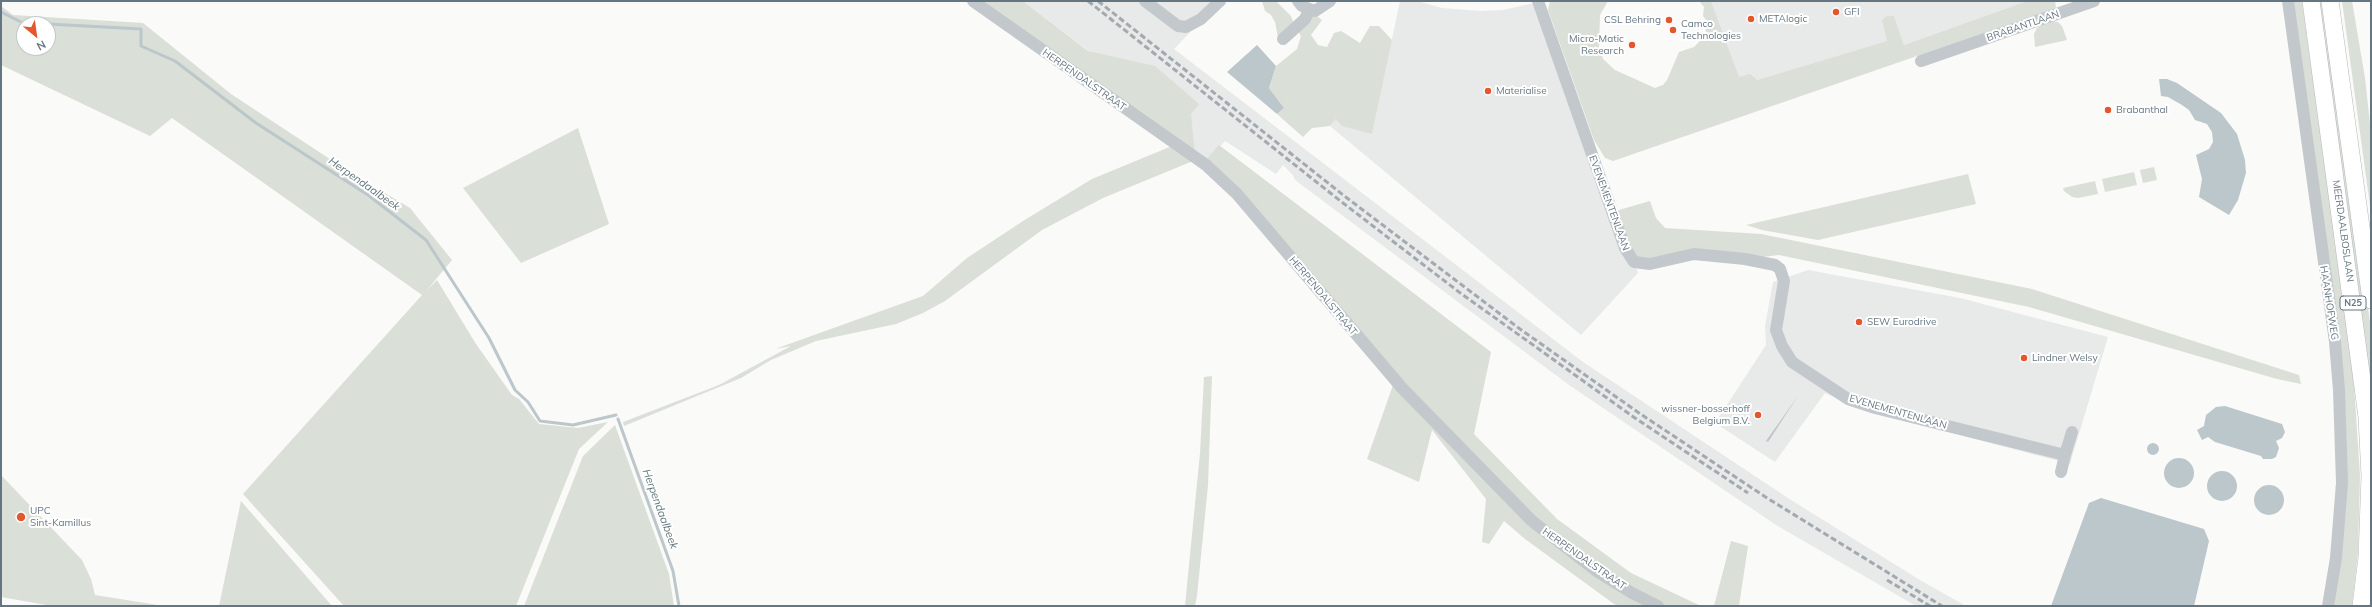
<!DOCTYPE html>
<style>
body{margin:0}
#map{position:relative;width:2372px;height:607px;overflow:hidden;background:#fafaf8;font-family:Mulish,sans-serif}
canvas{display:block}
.frame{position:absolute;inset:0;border:2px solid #657683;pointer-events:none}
.north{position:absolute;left:16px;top:16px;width:40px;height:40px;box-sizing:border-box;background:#fff;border:1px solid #c1c8cd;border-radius:50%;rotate:151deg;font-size:11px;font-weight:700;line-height:16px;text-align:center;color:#657683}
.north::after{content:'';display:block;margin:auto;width:14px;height:18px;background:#e4572e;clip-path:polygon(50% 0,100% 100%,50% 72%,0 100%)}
</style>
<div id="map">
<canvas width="2372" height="607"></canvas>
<div class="frame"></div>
<div class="north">N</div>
</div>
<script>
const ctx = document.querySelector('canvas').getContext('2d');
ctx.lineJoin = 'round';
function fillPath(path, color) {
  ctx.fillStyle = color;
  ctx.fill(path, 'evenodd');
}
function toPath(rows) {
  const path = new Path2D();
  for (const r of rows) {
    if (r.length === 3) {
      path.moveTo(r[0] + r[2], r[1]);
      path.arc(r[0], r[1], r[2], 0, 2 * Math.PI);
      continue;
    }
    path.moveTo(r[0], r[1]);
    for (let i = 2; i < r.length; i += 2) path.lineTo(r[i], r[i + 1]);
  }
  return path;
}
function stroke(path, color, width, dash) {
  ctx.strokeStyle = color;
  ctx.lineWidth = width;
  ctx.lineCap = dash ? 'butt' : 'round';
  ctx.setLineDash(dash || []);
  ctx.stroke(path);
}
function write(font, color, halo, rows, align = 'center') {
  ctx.font = font + ' Mulish,sans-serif';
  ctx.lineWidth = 4;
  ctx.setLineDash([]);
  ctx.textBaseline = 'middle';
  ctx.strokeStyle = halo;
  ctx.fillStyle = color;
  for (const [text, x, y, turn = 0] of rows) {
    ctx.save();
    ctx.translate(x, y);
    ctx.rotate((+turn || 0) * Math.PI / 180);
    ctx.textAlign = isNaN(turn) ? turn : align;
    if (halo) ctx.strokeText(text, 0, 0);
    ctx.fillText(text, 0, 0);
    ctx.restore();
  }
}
fillPath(toPath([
 [1023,1,1220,1,1174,49,1583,362,1791,500,1920,580,1966,606,1916,606,1776,525,1569,385,1295,180,1293,175,1283,165,1276,174,1225,141,1207,160,1194,154,1090,52],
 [1400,1,1417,1,1442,8,1481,11,1503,10,1538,2,1638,273,1581,335,1330,126,1336,119,1372,133],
 [1711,1,2027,1,1904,45,1894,16,1882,20,1888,41,1757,80,1739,78],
 [1808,270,1960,298,2108,337,2070,464,1861,409,1825,393,1775,462,1715,423,1766,345,1765,326,1773,282]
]), '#e8e9e9');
fillPath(toPath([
 [977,1,1023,1,1088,51,1155,66,1199,104,1191,114,1195,155],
 [1262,1,1276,1,1291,16,1295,27,1278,37,1275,22,1271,15,1265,11],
 [1550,1,1608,1,1600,15,1599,47,1603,59,1615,70,1655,88,1663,85,1667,80,1679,52,1694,47,1702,39,1709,38,1704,26,1708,23,1703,16,1704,7,1699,1,1711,1,1739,77,1750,74,1757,80,1887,41,1882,20,1887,16,1894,16,1904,45,2027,1,2055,1,2056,8,1613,161,1605,158,1594,140,1548,10],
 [2288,1,2302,1,2353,370,2360,476,2358,552,2352,606,2331,606,2343,389],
 [2317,1,2321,1,2326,37,2332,49,2370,322,2371,408],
 [2342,1,2352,1,2365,78,2371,133,2371,213],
 [1,6,13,15,143,23,231,94,348,171,410,208,452,260,427,290,437,280,476,344,512,395,519,399,539,424,578,428,608,422,579,449,516,606,344,606,243,494,422,295,172,118,150,136,1,65],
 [24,24,48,24,48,48,24,48],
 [1309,10,1322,20,1311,35,1318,45,1327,47,1334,33,1341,31,1360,43,1370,26,1379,26,1392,40,1372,134,1342,126,1336,119,1330,126,1312,128,1303,137,1277,114,1284,108,1269,88,1276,66,1297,49,1301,36,1296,28],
 [2051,21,2058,22,2062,26,2067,40,2035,47,2034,34,2037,28],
 [578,128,609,224,521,263,463,188],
 [1219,145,1491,352,1474,434,1557,519,1631,573,1701,606,1619,606,1614,604,1525,539,1504,521,1489,544,1482,542,1486,499,1432,430,1419,482,1367,459,1393,385,1206,160],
 [1172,146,1193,161,1103,198,1042,230,945,301,923,313,896,324,816,341,771,360,741,378,624,426,623,422,719,385,791,346,775,349,923,296,967,258,1023,221,1092,179],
 [2154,167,2157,180,2143,183,2140,170],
 [2134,172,2137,185,2105,192,2102,179],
 [1968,174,1976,204,1818,240,1762,230,1746,225],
 [2095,181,2098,194,2078,198,2072,197,2064,191,2063,188],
 [1650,201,1656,218,1665,228,1761,234,2032,289,2299,375,2301,384,2277,379,2029,307,1779,255,1745,259,1694,254,1634,262,1612,212],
 [1212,376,1208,485,1197,596,1195,606,1185,606,1200,453,1204,377],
 [615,425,669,574,674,606,524,606,583,456],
 [1,475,82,560,91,579,95,595,164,606,52,606,1,597],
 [241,501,332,606,219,606],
 [1731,541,1748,546,1739,606,1714,606]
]), '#dadfd7');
fillPath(toPath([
 [1257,45,1276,66,1269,88,1284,108,1277,114,1227,72],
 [2159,79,2167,79,2177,83,2221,113,2237,134,2245,160,2246,173,2238,200,2229,215,2199,197,2202,179,2196,155,2209,149,2213,142,2212,132,2207,124,2195,120,2189,110,2182,105,2168,97,2161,96],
 [1798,396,1768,442,1766,441],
 [2225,406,2282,424,2285,432,2282,438,2276,441,2279,448,2276,457,2272,459,2263,459,2261,456,2215,442,2208,437,2202,440,2197,430,2204,426,2206,415,2216,407],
 [2153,449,6],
 [2179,473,15],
 [2222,486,15],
 [2269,500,15],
 [2101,498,2204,529,2209,541,2194,606,2051,606,2089,503]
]), '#bbc7cb');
stroke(toPath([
 [1,12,23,23,44,24],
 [48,24,141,29,141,46,175,61,256,123,368,195,426,240,489,338,515,390,528,402,540,421,573,425,616,415],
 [618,419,673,571,679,606]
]), '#bbc7cb', 3);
const highway = toPath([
 [2311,1,2367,417,2370,476,2367,557,2361,606],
 [2330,1,2371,300]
]);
stroke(highway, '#b4b9bd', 18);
stroke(toPath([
 [973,1,1206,165,1237,194,1402,388,1532,521,1598,572,1632,593,1658,606],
 [1145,1,1178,26,1186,27,1201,19,1220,1],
 [1298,1,1302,6,1315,11,1330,1],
 [1538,1,1625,248,1634,262,1650,264,1694,254,1745,259,1775,265,1780,269,1784,281,1776,330,1782,346,1792,362,1848,399,1875,408,2065,455,2061,472],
 [2288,1,2335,342,2339,390,2342,483,2336,558,2328,606],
 [1283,39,1305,19,1309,10],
 [1921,61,2094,1],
 [2065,455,2072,432]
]), '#c3c8cc', 12);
stroke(highway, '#fff', 17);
stroke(toPath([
 [1088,1,1343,203,1459,292,1635,418,1748,493],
 [1098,1,1347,198,1520,329,1639,413,1767,498,1942,606],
 [1887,580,1930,606]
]), '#a2aab0', 3, [6, 3]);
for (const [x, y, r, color] of [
 [1836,12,4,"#e4572e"],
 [1751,19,4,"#e4572e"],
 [1669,20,4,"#e4572e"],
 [1673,30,4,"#e4572e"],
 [1632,45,4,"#e4572e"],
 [1488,91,4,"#e4572e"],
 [2108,110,4,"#e4572e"],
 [1859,322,4,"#e4572e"],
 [2024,358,4,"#e4572e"],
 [1758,415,4,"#e4572e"],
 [21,517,5,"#e4572e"]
]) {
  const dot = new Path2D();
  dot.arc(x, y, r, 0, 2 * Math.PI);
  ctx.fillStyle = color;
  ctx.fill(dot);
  stroke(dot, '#fff', 1.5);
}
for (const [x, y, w] of [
 [2353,303,26]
]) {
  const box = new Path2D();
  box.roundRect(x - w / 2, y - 7, w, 14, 3);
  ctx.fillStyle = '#fff';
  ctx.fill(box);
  stroke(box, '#657683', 1);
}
write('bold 9px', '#657683', null, [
 ["N25",2353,303]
]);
write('10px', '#657683', '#fff', [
 ["GFI",1844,12],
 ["METAlogic",1759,19],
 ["CSL Behring",1661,20,"right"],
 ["Camco",1681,24],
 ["Technologies",1681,36],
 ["Micro-Matic",1624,39,"right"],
 ["Research",1624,51,"right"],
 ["Materialise",1496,91],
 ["Brabanthal",2116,110],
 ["SEW Eurodrive",1867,322],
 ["Lindner Welsy",2032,358],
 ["wissner-bosserhoff",1750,409,"right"],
 ["Belgium B.V.",1750,421,"right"],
 ["UPC",30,511],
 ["Sint-Kamillus",30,523]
], 'left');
write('10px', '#657683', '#fff', [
 ["BRABANTLAAN",2023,26,-19],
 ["HERPENDALSTRAAT",1084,80,35],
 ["EVENEMENTENLAAN",1609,203,70],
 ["MEERDAALBOSLAAN",2343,231,82],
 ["HERPENDALSTRAAT",1323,296,50],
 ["HAANHOFWEG",2329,303,81],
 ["EVENEMENTENLAAN",1898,412,16],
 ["HERPENDALSTRAAT",1584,559,35]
]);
write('italic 11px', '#60757c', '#fff', [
 ["Herpendaalbeek",364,184,35],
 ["Herpendaalbeek",660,509,70]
]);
</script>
